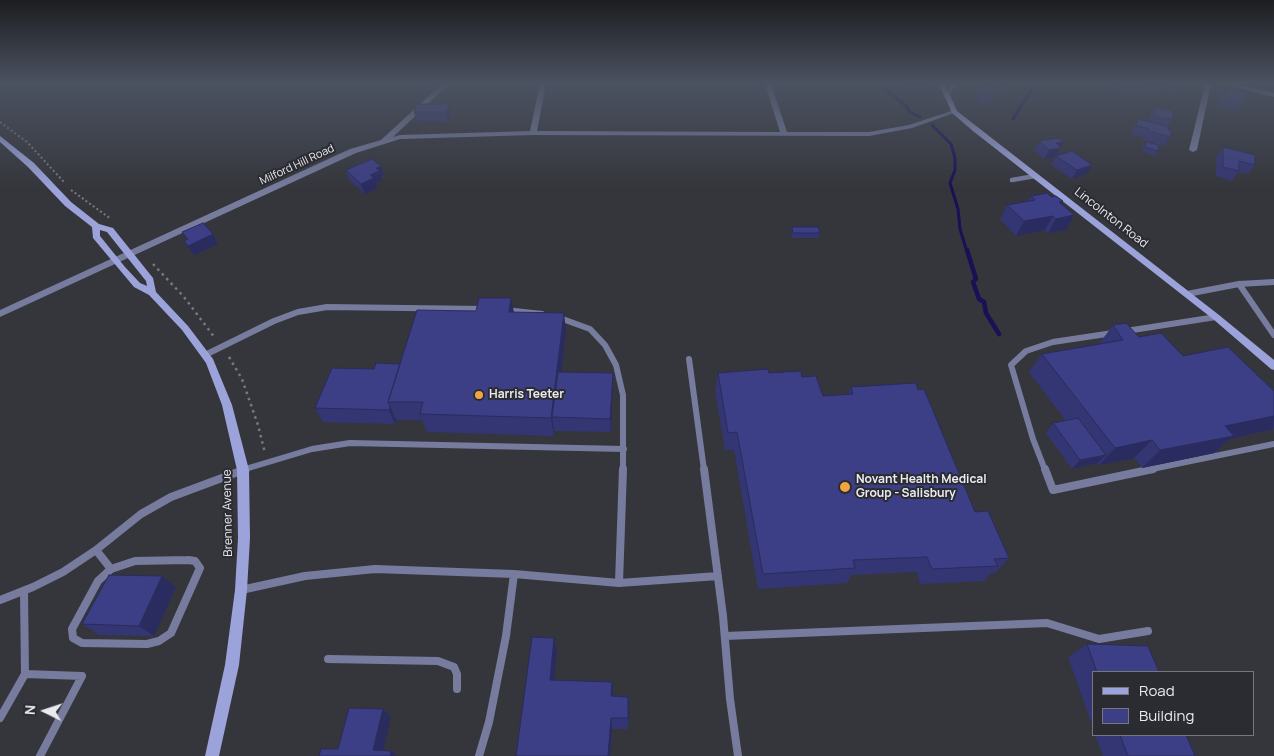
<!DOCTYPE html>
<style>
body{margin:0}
#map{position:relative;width:1274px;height:756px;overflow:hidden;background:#35363c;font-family:Manrope,sans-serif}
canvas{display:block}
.legend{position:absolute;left:1092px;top:671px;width:162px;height:65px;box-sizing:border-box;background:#2b2c32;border:1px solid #77787e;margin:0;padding:6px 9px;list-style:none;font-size:15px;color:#eaebef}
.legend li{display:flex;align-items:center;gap:10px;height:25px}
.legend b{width:25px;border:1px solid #77787e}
.north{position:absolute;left:20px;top:686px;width:50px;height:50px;-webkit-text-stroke:4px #2b2c32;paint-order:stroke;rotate:274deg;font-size:14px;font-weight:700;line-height:20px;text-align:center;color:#eaebef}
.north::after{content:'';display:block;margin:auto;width:18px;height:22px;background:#eaebef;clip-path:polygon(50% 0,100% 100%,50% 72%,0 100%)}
</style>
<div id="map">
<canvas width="1274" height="756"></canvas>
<ul class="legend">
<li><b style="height:6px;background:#9ca3da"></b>Road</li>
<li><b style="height:14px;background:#3c3e86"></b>Building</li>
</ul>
<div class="north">N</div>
</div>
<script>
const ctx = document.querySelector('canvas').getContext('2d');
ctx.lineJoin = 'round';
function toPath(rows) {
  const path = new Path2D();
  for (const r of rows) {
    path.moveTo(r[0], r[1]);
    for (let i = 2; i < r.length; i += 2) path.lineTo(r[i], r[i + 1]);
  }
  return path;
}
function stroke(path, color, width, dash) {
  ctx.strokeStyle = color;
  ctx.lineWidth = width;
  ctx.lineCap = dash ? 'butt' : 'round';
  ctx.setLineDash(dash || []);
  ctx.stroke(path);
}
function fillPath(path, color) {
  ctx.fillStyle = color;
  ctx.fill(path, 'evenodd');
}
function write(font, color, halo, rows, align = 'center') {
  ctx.font = font + ' Manrope,sans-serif';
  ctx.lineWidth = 4;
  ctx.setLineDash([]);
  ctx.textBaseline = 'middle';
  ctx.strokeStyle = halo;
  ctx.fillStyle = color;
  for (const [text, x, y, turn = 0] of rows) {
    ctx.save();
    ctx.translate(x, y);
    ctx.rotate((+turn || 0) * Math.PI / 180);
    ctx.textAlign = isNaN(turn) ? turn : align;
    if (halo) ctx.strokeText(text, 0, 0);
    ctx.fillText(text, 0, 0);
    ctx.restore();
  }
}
stroke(toPath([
 [879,84,906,106,910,112,920,117],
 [1013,119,1035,84],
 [932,125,951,144,955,158,955,170,950,183,958,209,960,229,967,252]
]), '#191056', 3);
stroke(toPath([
 [967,250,976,279,973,282,979,299,984,302,986,313,999,334]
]), '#191056', 4.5);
stroke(toPath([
 [0,122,27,142,64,182],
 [71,190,111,219]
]), '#78797e', 2, [2, 2.5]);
stroke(toPath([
 [153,264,184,297,215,338],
 [229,357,242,379,258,425,265,453]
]), '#78797e', 2.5, [2.5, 4]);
stroke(toPath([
 [1012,180,1035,176]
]), '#777c9f', 4.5);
stroke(toPath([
 [1239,284,1274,335],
 [1187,294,1239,284,1274,282],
 [505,310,542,314],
 [557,317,590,329,605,345,616,365,623,395,623,470],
 [1126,331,1216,317],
 [205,355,274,321,298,312,327,307,485,309],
 [689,359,704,470],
 [242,470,312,449,350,443,624,449],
 [1045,470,1033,439,1011,365,1026,351,1053,342,1113,333],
 [1147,470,1274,444]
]), '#777c9f', 6);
stroke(toPath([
 [704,469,723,616,730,699,738,756],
 [1045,469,1053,490,1153,469],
 [96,550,111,569],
 [188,560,195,561,200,568,171,633,159,641,147,644,82,643,73,638,72,629,98,581,111,569,135,561,188,560],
 [619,583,623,469],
 [241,590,305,576,375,569,514,574,619,583,718,576],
 [0,600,33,587,63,572,96,550,141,514,171,497,246,469],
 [725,636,1047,623,1099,639,1148,631],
 [328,659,438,661,454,667,457,674,457,689],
 [25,674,82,676,40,756],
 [0,718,25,674,24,592],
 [479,756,489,722,506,636,514,574]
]), '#777c9f', 8);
fillPath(toPath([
 [442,84,449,84,393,137,400,135,530,131,540,84,546,84,537,131,780,132,765,84,771,84,787,132,869,132,909,125,954,110,957,112,912,128,869,136,533,135,400,139,356,153,0,317,0,310,350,149,381,140,442,84],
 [951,84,957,84,948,98,944,98,943,97,951,84],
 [1205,84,1211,84,1197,150,1193,152,1189,150,1205,84],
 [1224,84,1235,84,1274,93,1274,97,1224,84]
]), '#777c9f');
fillPath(toPath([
 [939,84,945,84,957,111,1219,315,1274,360,1274,370,1271,369,1213,319,973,131,952,113,939,84],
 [0,136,34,163,71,202,99,224,113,228,153,278,156,292,188,326,213,359,232,405,249,470,250,538,247,590,239,665,219,756,205,756,225,665,235,590,238,538,237,470,222,405,206,363,182,330,149,295,134,287,93,238,92,227,65,206,28,167,0,142,0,136],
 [100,230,107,232,146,281,147,286,140,283,125,267,100,236,100,230]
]), '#9ca3da');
fillPath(toPath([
 [896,84,930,84,928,90,897,88],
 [981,84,993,84,1007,86,1005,91,999,89,997,95,995,94,991,105,976,102,980,91,979,91],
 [1109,84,1132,84,1128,92,1108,87],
 [1145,84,1155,85,1155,84,1175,84,1175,86,1172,91,1162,89,1158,96,1141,91],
 [1225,86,1244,102,1237,111,1218,107,1219,96],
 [449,104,451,114,448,122,416,121,414,112],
 [1156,107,1172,120,1168,126,1170,137,1164,146,1143,140,1144,138,1131,134,1133,128,1138,119,1149,121,1150,116],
 [1039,141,1061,148,1058,155,1087,174,1072,179,1051,165,1055,158,1044,159,1034,150],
 [1146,142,1158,151,1155,156,1142,152,1143,146],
 [1223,147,1255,165,1248,174,1238,172,1232,181,1216,176,1216,157],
 [381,166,384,175,381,177,382,180,376,183,377,188,365,194,349,180,346,170],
 [1031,196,1051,197,1061,204,1074,215,1066,230,1048,233,1045,230,1016,236,1000,219,1007,205,1028,201],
 [792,227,820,233,818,238,792,238,791,232],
 [182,232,218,244,194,255,184,241,187,239],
 [514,312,566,331,561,372,613,387,611,432,554,431,554,436,427,432,422,420,396,420,395,424,323,422,315,408,374,369,400,364],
 [1113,325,1183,356,1274,391,1274,429,1230,439,1214,453,1142,468,1134,458,1099,465,1098,463,1072,469,1046,433,1053,423,1066,421,1029,372,1042,354,1099,344],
 [718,373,769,373,823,396,848,395,851,387,918,390,975,512,1009,558,995,573,991,573,984,581,920,584,917,572,851,575,847,583,758,589,734,450,725,450,715,391],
 [162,576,176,587,154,636,99,635,82,624],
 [554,638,557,651,554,680,612,682,613,696,628,697,628,729,612,729,610,756,516,756],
 [1087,644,1159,672,1093,672,1093,727,1068,657],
 [1095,735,1186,735,1195,756,1103,756]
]), '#343573');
fillPath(toPath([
 [449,104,451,114,448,122,446,112],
 [1064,142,1057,156,1056,156,1055,158,1044,159,1049,150,1056,143],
 [1092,165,1087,174,1072,179,1077,170],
 [381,166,384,175,381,177,382,180,376,183,377,188,365,194,361,184,376,168],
 [1063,201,1055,216,1053,216,1045,230,1016,236,1024,221,1059,202],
 [1074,215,1066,230,1048,233,1056,219],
 [213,234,218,244,194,255,188,246],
 [511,298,515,317,509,312],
 [564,313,566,331,556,417,552,417,554,431,554,436,551,418],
 [613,373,613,387,611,432,610,419],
 [390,406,396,420,395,424,389,410],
 [1274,416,1273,429,1230,439,1214,453,1142,468,1160,450,1225,426],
 [1152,440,1134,458,1099,465,1115,448],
 [1106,455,1098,463,1072,469,1080,460],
 [162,576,176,587,154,636,139,626],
 [554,638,557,651,553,692,550,680],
 [612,682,613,694,612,707,611,696],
 [628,697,629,708,628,729],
 [383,709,391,717,382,756,373,750],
 [611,718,612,729,610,756,608,756],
 [391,751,397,756,390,756]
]), '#2a2b5e');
const building = toPath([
 [1001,84,1007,84,1007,86,1001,85,1001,84],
 [1116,84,1132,84,1131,88,1116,84],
 [1145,84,1150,84,1163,87,1161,91,1144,87,1145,84],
 [1163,84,1175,84,1175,86,1163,84],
 [982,85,996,88,995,96,980,93,982,85],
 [1225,86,1247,91,1244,102,1224,97,1225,86],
 [417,104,449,104,446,112,414,112,417,104],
 [1156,107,1173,111,1172,120,1154,116,1156,107],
 [1138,119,1169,127,1168,130,1172,131,1170,137,1149,131,1149,129,1136,125,1138,119],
 [1058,138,1064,142,1056,143,1061,148,1049,150,1039,141,1058,138],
 [1146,142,1159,145,1158,151,1145,147,1146,142],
 [1223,147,1255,155,1255,165,1239,161,1239,171,1223,167,1223,147],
 [1072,151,1092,165,1077,170,1056,156,1072,151],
 [372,159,381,166,376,168,379,171,370,175,374,178,361,184,346,170,372,159],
 [1047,193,1051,197,1056,196,1063,201,1059,202,1074,215,1056,219,1053,216,1024,221,1007,205,1035,200,1031,196,1047,193],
 [203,223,213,234,188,246,184,241,188,239,182,232,203,223],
 [792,227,818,227,820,233,793,233,792,227],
 [479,298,511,298,509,312,564,313,551,418,420,414,423,402,388,402,417,310,476,311,479,298],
 [1126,323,1139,337,1161,333,1183,356,1228,347,1274,391,1274,416,1225,426,1234,436,1160,450,1152,440,1115,448,1042,354,1123,340,1113,325,1126,323],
 [376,363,400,364,388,402,390,406,389,410,315,408,332,368,374,369,376,363],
 [768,369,769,373,801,371,802,377,816,376,823,396,853,394,851,387,916,383,918,390,924,389,975,512,988,511,1009,558,994,559,998,566,932,569,927,557,853,560,855,568,763,574,737,432,728,433,718,373,768,369],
 [558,372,613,373,610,419,552,417,558,372],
 [1078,418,1106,455,1080,460,1053,423,1078,418],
 [109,575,162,576,139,626,82,624,109,575],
 [532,637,554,638,550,680,612,682,611,696,628,697,628,718,611,718,608,756,516,756,532,637],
 [1087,644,1148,646,1159,672,1097,672,1087,644],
 [349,708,383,709,373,750,391,751,390,756,319,756,321,749,338,749,349,708],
 [1120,735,1186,735,1195,756,1128,756,1120,735]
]);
fillPath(building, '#3c3e86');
stroke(building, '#2a2b5e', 1);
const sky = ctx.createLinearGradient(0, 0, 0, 190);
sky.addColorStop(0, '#1d1e21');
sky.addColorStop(0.44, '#4b5261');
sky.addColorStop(1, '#4b526100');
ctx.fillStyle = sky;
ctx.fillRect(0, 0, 1274, 190);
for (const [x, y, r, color] of [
 [479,395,5,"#f3a442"],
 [845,487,6,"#f3a442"]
]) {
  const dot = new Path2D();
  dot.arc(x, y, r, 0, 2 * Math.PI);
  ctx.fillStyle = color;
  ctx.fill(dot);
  stroke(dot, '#2b2c32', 2);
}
write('11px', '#eaebef', '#2b2c32', [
 ["Milford Hill Road",297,165,-25]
]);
write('12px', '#eaebef', '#2b2c32', [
 ["Lincolnton Road",1111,218,38],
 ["Brenner Avenue",228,513,-91]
]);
write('bold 12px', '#eaebef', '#2b2c32', [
 ["Harris Teeter",489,395],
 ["Novant Health Medical",856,480],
 ["Group - Salisbury",856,494]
], 'left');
</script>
